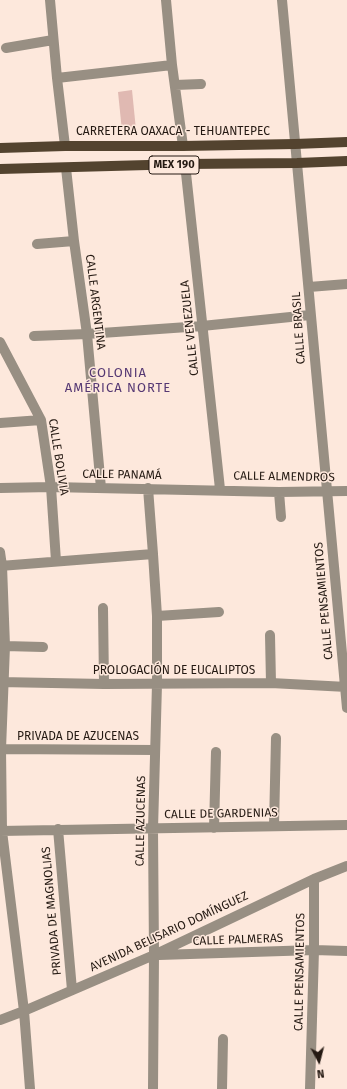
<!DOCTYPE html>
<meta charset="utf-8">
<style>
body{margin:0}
#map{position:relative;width:347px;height:1089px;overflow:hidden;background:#fde8dc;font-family:"Fira Sans",sans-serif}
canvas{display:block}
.north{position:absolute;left:299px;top:1041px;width:40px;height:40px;-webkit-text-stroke:3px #fde8dc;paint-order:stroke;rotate:173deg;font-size:11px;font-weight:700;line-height:16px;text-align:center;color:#241912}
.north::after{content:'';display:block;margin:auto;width:14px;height:18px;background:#241912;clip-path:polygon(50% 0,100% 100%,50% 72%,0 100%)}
</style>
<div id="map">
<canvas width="347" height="1089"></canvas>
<div class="north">N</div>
</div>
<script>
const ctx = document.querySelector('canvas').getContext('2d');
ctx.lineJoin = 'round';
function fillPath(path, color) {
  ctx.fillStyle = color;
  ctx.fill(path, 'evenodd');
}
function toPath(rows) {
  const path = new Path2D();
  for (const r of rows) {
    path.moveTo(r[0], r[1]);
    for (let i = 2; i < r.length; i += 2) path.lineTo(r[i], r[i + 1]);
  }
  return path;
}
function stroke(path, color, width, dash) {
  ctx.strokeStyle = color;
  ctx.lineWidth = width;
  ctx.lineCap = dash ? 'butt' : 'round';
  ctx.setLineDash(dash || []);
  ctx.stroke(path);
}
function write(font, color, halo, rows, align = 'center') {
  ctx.font = font + ' "Fira Sans",sans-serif';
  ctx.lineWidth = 3;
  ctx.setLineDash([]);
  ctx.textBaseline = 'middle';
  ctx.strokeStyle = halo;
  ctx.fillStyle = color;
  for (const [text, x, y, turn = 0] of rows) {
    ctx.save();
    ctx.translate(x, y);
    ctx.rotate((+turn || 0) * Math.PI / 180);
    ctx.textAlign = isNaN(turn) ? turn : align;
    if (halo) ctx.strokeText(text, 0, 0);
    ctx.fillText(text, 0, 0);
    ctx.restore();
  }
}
fillPath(toPath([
 [132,90,136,130,122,131,118,92]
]), '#e0b9b2');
stroke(toPath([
 [50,0,57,78,65,146],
 [166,0,172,65,183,146],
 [282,0,347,708],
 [6,48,53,40],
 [57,78,172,65],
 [175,85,201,84],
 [185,164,220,489],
 [66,168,74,241,87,334,101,488],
 [37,244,74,241],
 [309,287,347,284],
 [34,336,87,334,202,326,310,315],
 [0,342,41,420,51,487,56,561],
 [0,423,41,420],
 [0,488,51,487,279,492,347,491],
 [148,488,153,554],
 [279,492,281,517],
 [0,552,2,566,5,646,1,749,2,831,24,1011,30,1089],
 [0,566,153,554,157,616,157,684,153,829,154,955,153,1089],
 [103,608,104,684],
 [157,616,219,612],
 [270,635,271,683],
 [5,646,43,647],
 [0,682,104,684,271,683,347,687],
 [1,749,155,750],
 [274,826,276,738],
 [214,828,216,752],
 [58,829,72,990],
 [0,831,347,825],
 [159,955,314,950,347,951],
 [0,1020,24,1011,154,955,314,879,347,866],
 [222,1089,223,1039],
 [310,1089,314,950,314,879]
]), '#988f83', 10);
stroke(toPath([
 [0,148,65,146,183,146,295,144,347,142],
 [0,169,185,164,297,163,347,161]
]), '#53432f', 10);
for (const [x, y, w] of [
 [174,165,50]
]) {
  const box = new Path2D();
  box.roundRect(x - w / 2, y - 9, w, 18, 3);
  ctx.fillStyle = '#fde8dc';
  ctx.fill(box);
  stroke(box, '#241912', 1);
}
write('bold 11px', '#241912', null, [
 ["MEX 190",174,165]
]);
write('12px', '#241912', '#fde8dc', [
 ["CARRETERA OAXACA - TEHUANTEPEC",173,132],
 ["CALLE ARGENTINA",95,302,83],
 ["CALLE VENEZUELA",190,328,-96],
 ["CALLE BRASIL",299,328,-94],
 ["CALLE BOLIVIA",58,457,81],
 ["CALLE PANAMÁ",122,475,1],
 ["CALLE ALMENDROS",284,477,1],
 ["CALLE PENSAMIENTOS",324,601,-95],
 ["PROLOGACIÓN DE EUCALIPTOS",174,671],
 ["PRIVADA DE AZUCENAS",78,737],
 ["CALLE DE GARDENIAS",221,814,-1],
 ["CALLE AZUCENAS",141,821,-89],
 ["PRIVADA DE MAGNOLIAS",52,911,-95],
 ["AVENIDA BELISARIO DOMÍNGUEZ",169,932,-25],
 ["CALLE PALMERAS",238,940,-2],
 ["CALLE PENSAMIENTOS",300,972,-89]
]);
ctx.letterSpacing = '1px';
write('13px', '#553873', '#fde8dc', [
 ["COLONIA",118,373],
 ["AMÉRICA NORTE",118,388]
]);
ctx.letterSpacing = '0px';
</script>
